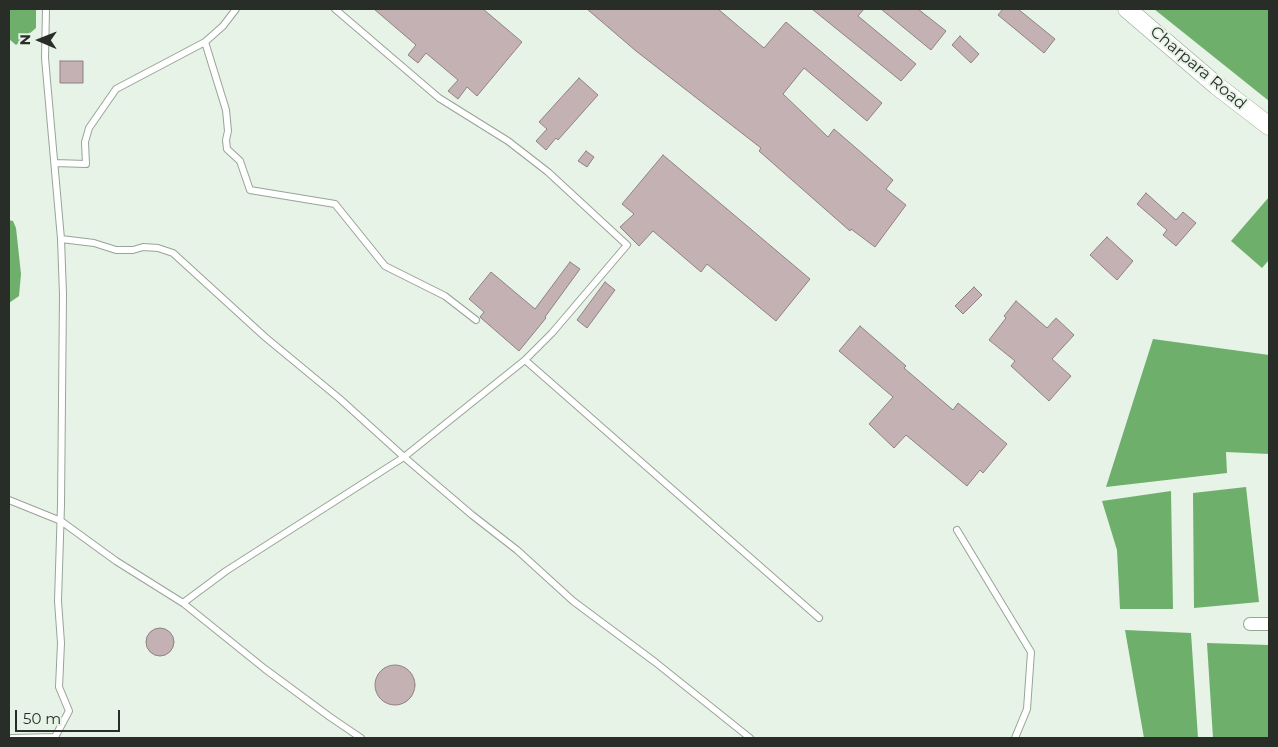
<!DOCTYPE html>
<style>
body{margin:0}
#map{position:relative;width:1278px;height:747px;overflow:hidden;background:#e7f3e6;font-family:Montserrat,sans-serif}
canvas{display:block}
.frame{position:absolute;inset:0;border:10px solid #282d28;pointer-events:none}
.north{position:absolute;left:15px;top:15px;width:50px;height:50px;-webkit-text-stroke:4px #e7f3e6;paint-order:stroke;rotate:271deg;font-size:14px;font-weight:700;line-height:20px;text-align:center;color:#282d28}
.north::after{content:'';display:block;margin:auto;width:18px;height:22px;background:#282d28;clip-path:polygon(50% 0,100% 100%,50% 72%,0 100%)}
.scale{position:absolute;left:15px;top:710px;width:105px;height:22px;box-sizing:border-box;border:2px solid #282d28;border-top:0;padding-left:6px;font-size:15px;line-height:18px;white-space:nowrap;color:#282d28;-webkit-text-stroke:4px #e7f3e6;paint-order:stroke}
</style>
<div id="map">
<canvas width="1278" height="747"></canvas>
<div class="frame"></div>
<div class="north">N</div>
<div class="scale">50 m</div>
</div>
<script>
const ctx = document.querySelector('canvas').getContext('2d');
ctx.lineJoin = 'round';
function fillPath(path, color) {
  ctx.fillStyle = color;
  ctx.fill(path, 'evenodd');
}
function toPath(rows) {
  const path = new Path2D();
  for (const r of rows) {
    if (r.length === 3) {
      path.moveTo(r[0] + r[2], r[1]);
      path.arc(r[0], r[1], r[2], 0, 2 * Math.PI);
      continue;
    }
    path.moveTo(r[0], r[1]);
    for (let i = 2; i < r.length; i += 2) path.lineTo(r[i], r[i + 1]);
  }
  return path;
}
function stroke(path, color, width, dash) {
  ctx.strokeStyle = color;
  ctx.lineWidth = width;
  ctx.lineCap = dash ? 'butt' : 'round';
  ctx.setLineDash(dash || []);
  ctx.stroke(path);
}
function write(font, color, halo, rows, align = 'center') {
  ctx.font = font + ' Montserrat,sans-serif';
  ctx.lineWidth = 4;
  ctx.setLineDash([]);
  ctx.textBaseline = 'middle';
  ctx.strokeStyle = halo;
  ctx.fillStyle = color;
  for (const [text, x, y, turn = 0] of rows) {
    ctx.save();
    ctx.translate(x, y);
    ctx.rotate((+turn || 0) * Math.PI / 180);
    ctx.textAlign = isNaN(turn) ? turn : align;
    if (halo) ctx.strokeText(text, 0, 0);
    ctx.fillText(text, 0, 0);
    ctx.restore();
  }
}
fillPath(toPath([
 [9,9,36,9,36,28,16,45,9,39],
 [1154,9,1269,9,1269,101],
 [1269,197,1269,260,1262,268,1231,241],
 [9,220,13,221,16,228,21,274,19,296,9,303],
 [1153,339,1269,355,1269,454,1226,452,1227,473,1106,487],
 [1246,487,1259,602,1194,608,1193,493],
 [1171,491,1173,609,1120,609,1117,550,1102,501],
 [1125,630,1191,633,1198,738,1144,738],
 [1207,643,1269,645,1269,738,1213,738]
]), '#6eaf6c');
const building = toPath([
 [374,9,483,9,522,42,477,96,467,87,458,99,448,91,458,80,426,53,418,63,408,55,416,45,374,9],
 [587,9,718,9,764,48,786,22,882,103,867,121,804,68,783,94,828,137,834,129,893,180,886,189,906,205,875,247,851,229,850,231,759,151,761,148,636,51,587,9],
 [812,9,864,9,858,16,916,64,901,81,812,9],
 [881,9,918,9,946,31,931,50,881,9],
 [1003,9,1018,9,1055,39,1044,53,998,15,1003,9],
 [960,36,979,54,971,63,952,45,960,36],
 [60,61,83,61,83,83,60,83,60,61],
 [579,78,598,95,558,140,556,138,546,150,536,141,547,129,539,122,579,78],
 [586,151,594,157,587,167,578,161,586,151],
 [663,155,810,279,776,321,707,264,701,272,653,231,639,246,620,227,634,214,622,204,663,155],
 [1146,193,1176,220,1183,212,1196,223,1176,246,1163,235,1167,230,1137,204,1146,193],
 [1107,237,1133,261,1117,280,1090,255,1107,237],
 [570,262,580,269,545,317,546,318,519,351,481,318,480,317,484,312,469,299,491,272,535,309,570,262],
 [605,282,615,290,587,328,577,320,605,282],
 [974,287,982,295,963,314,955,306,974,287],
 [1016,301,1047,328,1056,318,1074,335,1052,359,1071,376,1049,401,1011,366,1015,361,989,340,1006,318,1004,316,1016,301],
 [860,326,906,366,904,368,953,410,958,403,1007,444,983,473,980,470,967,486,906,435,894,448,869,424,893,397,839,351,860,326],
 [160,642,14],
 [395,685,20]
]);
fillPath(building, '#c4b1b4');
stroke(building, '#918082', 1);
const lane = toPath([
 [205,42,226,110,228,131,226,140,227,149,240,161,250,190,335,204,385,266,445,296,476,320],
 [55,163,86,164,85,142,89,128,116,89,205,42,223,26,236,9],
 [61,239,94,243,116,250,133,250,143,247,158,248,173,253,265,337,340,399,404,457,472,515,517,550,573,601,655,662,750,738],
 [525,360,819,618],
 [9,500,61,521,116,561,183,603,265,669,330,717,361,738],
 [957,530,1031,652,1027,709,1015,738],
 [183,603,226,571,404,457,525,360,552,333,627,245,548,172,508,141,439,98,335,9],
 [12,738,55,737,69,711,59,687,61,643,58,601,61,505,63,294,61,239,45,58,46,9]
]);
const street = toPath([
 [1250,624,1269,624]
]);
const secondary = toPath([
 [1127,9,1217,86,1269,126]
]);
stroke(lane, '#98a498', 8);
stroke(street, '#98a498', 14);
stroke(secondary, '#98a498', 19);
stroke(lane, '#fff', 6);
stroke(street, '#fff', 12);
stroke(secondary, '#fff', 18);
write('16px', '#282d28', '#e7f3e6', [
 ["Charpara Road",1198,68,40]
]);
</script>
